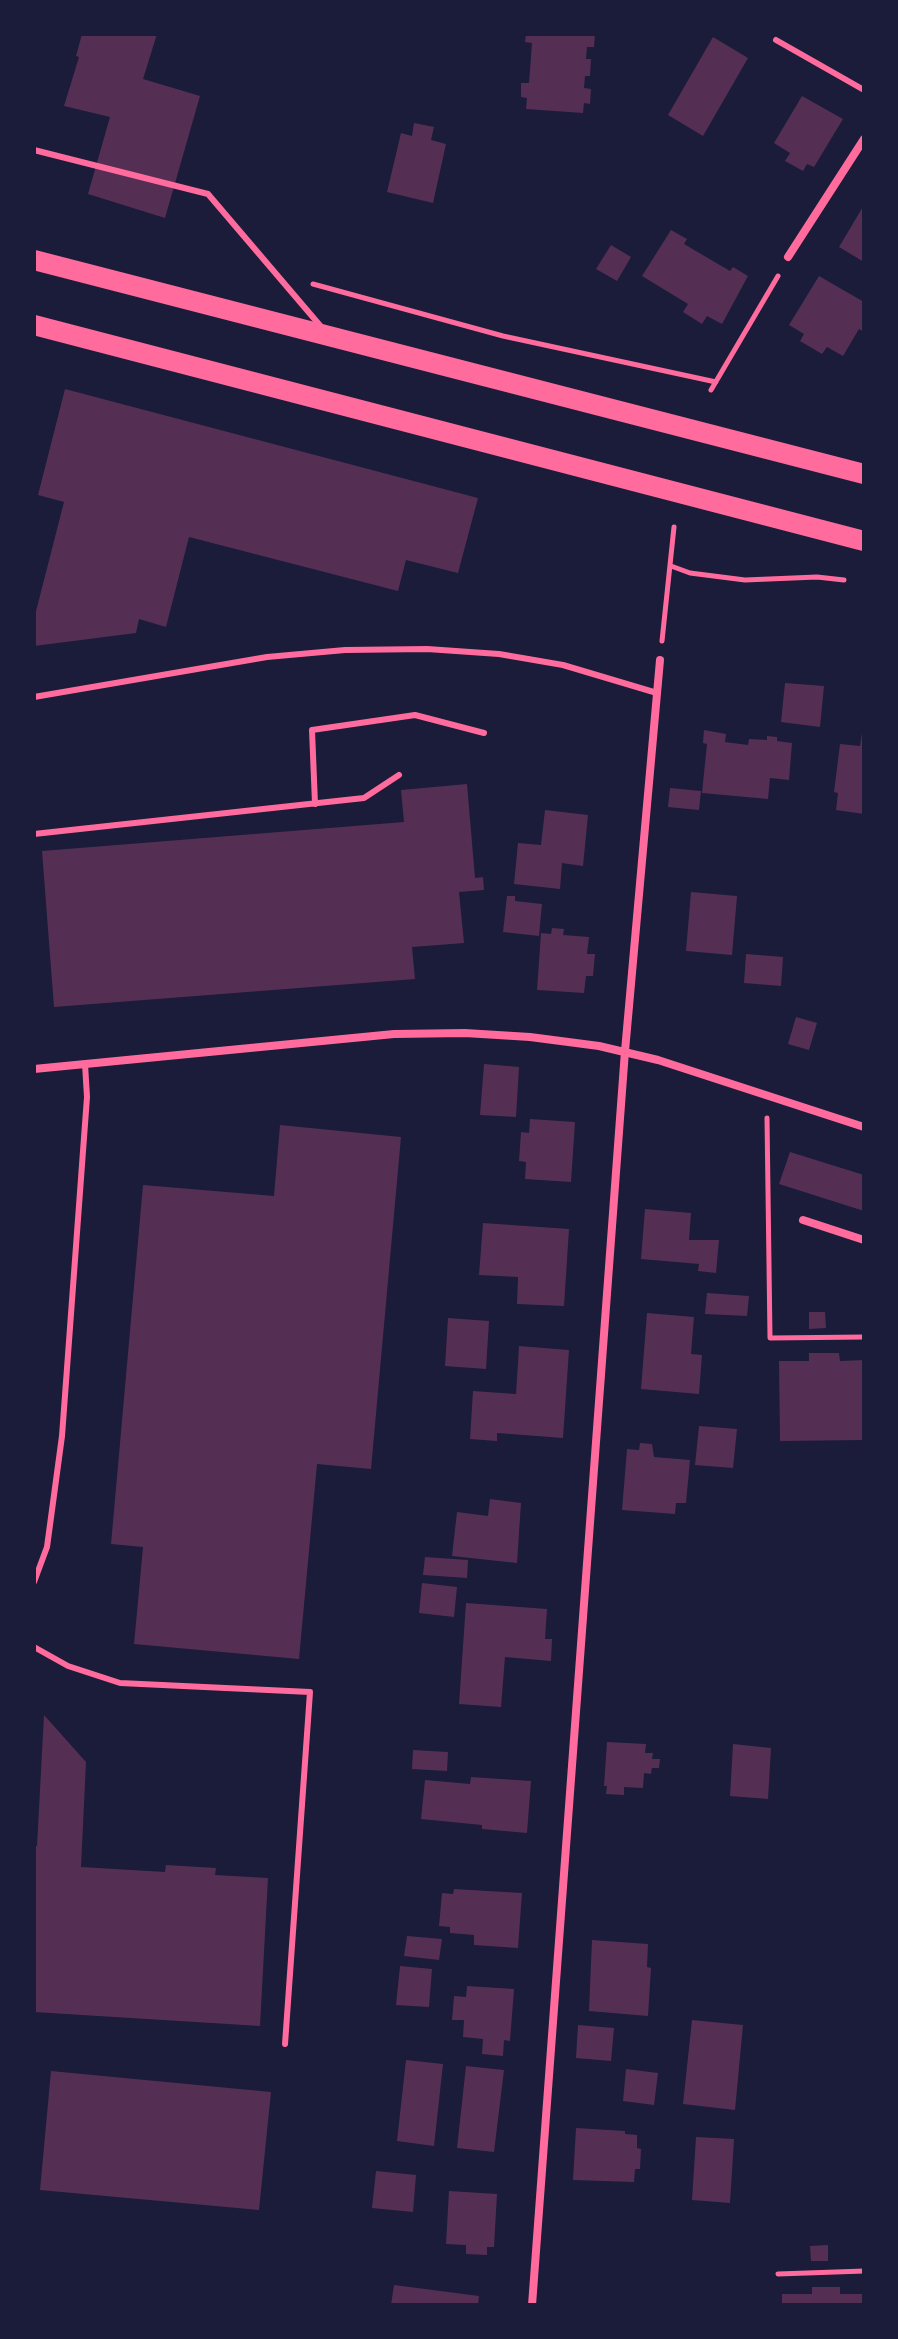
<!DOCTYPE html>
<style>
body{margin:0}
#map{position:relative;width:898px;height:2339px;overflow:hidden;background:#1b1b3a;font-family:"Source Sans 3",sans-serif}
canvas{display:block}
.frame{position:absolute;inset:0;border:36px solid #1b1b3a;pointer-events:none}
</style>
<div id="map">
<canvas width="898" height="2339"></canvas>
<div class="frame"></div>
</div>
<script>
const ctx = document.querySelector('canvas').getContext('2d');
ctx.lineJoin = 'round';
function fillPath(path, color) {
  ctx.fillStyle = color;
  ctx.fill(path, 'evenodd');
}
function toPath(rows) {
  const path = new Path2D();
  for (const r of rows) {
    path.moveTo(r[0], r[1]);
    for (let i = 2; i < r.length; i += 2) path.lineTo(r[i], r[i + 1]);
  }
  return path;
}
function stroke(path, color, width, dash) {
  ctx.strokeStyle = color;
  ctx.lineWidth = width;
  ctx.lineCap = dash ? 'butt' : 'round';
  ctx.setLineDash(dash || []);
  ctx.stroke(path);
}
fillPath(toPath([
 [82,34,157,34,143,79,200,96,165,218,88,194,110,117,64,106,79,57,76,56],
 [526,34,595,34,594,47,587,47,586,59,591,59,590,76,585,76,584,88,591,89,590,104,584,103,583,113,526,109,527,98,521,97,521,83,529,83,532,43,525,42],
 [713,37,748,58,703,136,668,115],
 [802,96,843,119,814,167,807,164,803,171,785,161,790,153,774,143],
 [414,123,434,127,431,140,446,144,433,203,387,192,401,133,412,136],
 [864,205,864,262,839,247],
 [671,230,687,239,684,244,730,271,733,267,748,276,722,324,707,316,702,324,683,312,688,304,642,276],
 [611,245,631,257,617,281,596,269],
 [819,276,864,302,864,332,859,329,843,356,827,347,822,354,800,341,804,334,789,325],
 [65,389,478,498,458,573,406,560,398,591,189,537,166,627,139,619,136,633,34,646,34,619,64,502,38,495],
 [785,683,824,686,820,727,781,722],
 [704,730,726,734,725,742,748,745,749,739,767,740,767,736,777,737,777,741,792,743,789,780,770,778,768,799,702,793,707,744,703,743],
 [862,733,864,733,864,814,836,810,838,793,834,792,840,744,860,746],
 [467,784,475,878,483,877,484,890,459,892,464,943,412,947,415,979,54,1007,42,851,404,822,401,790],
 [670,788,701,791,699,810,668,807],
 [545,810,588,815,583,866,562,863,560,889,514,884,518,843,541,845],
 [691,892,737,896,732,955,686,951],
 [507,896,515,896,515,901,542,904,539,936,503,932],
 [552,928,564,929,563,935,589,937,587,954,595,954,593,976,586,976,584,993,537,990,541,933,551,934],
 [746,954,783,957,781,986,744,983],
 [796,1017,817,1023,809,1050,788,1044],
 [484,1064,519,1067,516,1117,480,1115],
 [530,1119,575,1122,571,1182,525,1179,526,1162,519,1161,521,1132,529,1133],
 [280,1125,401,1137,371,1469,317,1464,299,1659,134,1644,143,1547,111,1544,143,1185,274,1196],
 [790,1152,864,1175,864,1211,779,1184],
 [645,1209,691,1213,689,1240,719,1240,716,1273,698,1271,699,1264,641,1259],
 [483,1223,569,1229,564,1306,517,1304,518,1277,479,1275],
 [707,1293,749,1296,747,1316,705,1314],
 [809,1312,825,1312,826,1328,809,1329],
 [647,1313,694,1317,691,1354,702,1355,699,1394,641,1389],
 [448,1318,489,1321,486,1369,445,1366],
 [519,1346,569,1350,563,1438,497,1433,497,1441,470,1439,473,1391,516,1394],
 [809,1353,839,1353,840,1361,864,1360,864,1440,780,1441,779,1361,809,1361],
 [699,1426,737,1429,733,1468,695,1465],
 [640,1443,652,1444,654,1457,690,1460,686,1503,676,1503,675,1514,622,1510,627,1449,639,1450],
 [490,1499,521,1503,517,1563,452,1556,457,1512,488,1516],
 [425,1557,468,1560,467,1578,423,1575],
 [422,1583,457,1587,454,1617,419,1613],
 [466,1603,547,1609,545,1639,552,1639,551,1661,505,1657,501,1707,459,1704],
 [44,1715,86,1762,81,1867,165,1872,166,1865,216,1868,215,1875,268,1878,260,2026,34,2012,34,1846,37,1846],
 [607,1742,646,1744,645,1753,653,1753,652,1759,660,1759,659,1768,652,1768,651,1774,644,1773,643,1788,624,1787,624,1795,606,1794,607,1786,604,1786],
 [733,1744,771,1748,768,1799,730,1796],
 [413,1750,448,1752,447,1771,412,1769],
 [471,1777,531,1781,527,1833,482,1829,482,1825,421,1819,425,1780,470,1784],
 [454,1889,522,1893,518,1948,474,1945,474,1935,450,1933,450,1927,439,1926,442,1893,453,1894],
 [407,1936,442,1939,439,1960,404,1956],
 [592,1940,648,1944,647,1967,651,1968,648,2016,589,2011],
 [400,1966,432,1969,429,2007,396,2005],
 [467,1986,514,1989,510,2041,504,2040,503,2056,482,2054,483,2039,463,2037,464,2020,452,2020,454,1996,466,1997],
 [692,2020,743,2025,735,2110,683,2104],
 [578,2025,614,2028,611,2061,576,2058],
 [406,2060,443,2064,434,2146,397,2141],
 [466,2066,504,2070,494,2152,457,2148],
 [626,2069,658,2073,654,2105,623,2101],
 [51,2071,271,2092,259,2210,40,2190],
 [576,2128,625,2131,625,2134,637,2135,637,2148,641,2149,640,2169,635,2169,634,2182,573,2180],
 [696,2137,734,2139,730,2203,692,2200],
 [376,2171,416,2175,413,2212,372,2208],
 [449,2191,497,2194,494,2247,487,2247,487,2255,466,2254,466,2245,446,2244],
 [828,2245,828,2261,811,2261,810,2246],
 [394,2285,479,2296,478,2305,391,2305],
 [812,2287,840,2287,840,2294,864,2294,864,2305,782,2305,782,2294,812,2294]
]), '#542f53');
stroke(toPath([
 [313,284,503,336,716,382],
 [711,390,778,276],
 [671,566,690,573,745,580,817,577,844,580],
 [662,641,674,527],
 [767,1118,770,1338,864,1337],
 [778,2274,864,2271]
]), '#ff6b9d', 5);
stroke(toPath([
 [776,40,864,90],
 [34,150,208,194,323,329],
 [34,697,267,657,345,650,427,649,499,654,563,665,657,693],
 [315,804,312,730,415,715,484,733],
 [34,834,364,798,399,775],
 [34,1582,47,1547,62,1436,87,1097,85,1064],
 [34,1647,68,1666,120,1683,310,1692,285,2044]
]), '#ff6b9d', 6);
stroke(toPath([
 [788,257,864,139],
 [34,1069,394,1034,465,1033,530,1037,599,1046,658,1060,864,1127],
 [803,1220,864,1240],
 [532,2305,625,1051,660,660]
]), '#ff6b9d', 8);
stroke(toPath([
 [34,260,864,474],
 [34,325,864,541]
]), '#ff6b9d', 20);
</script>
